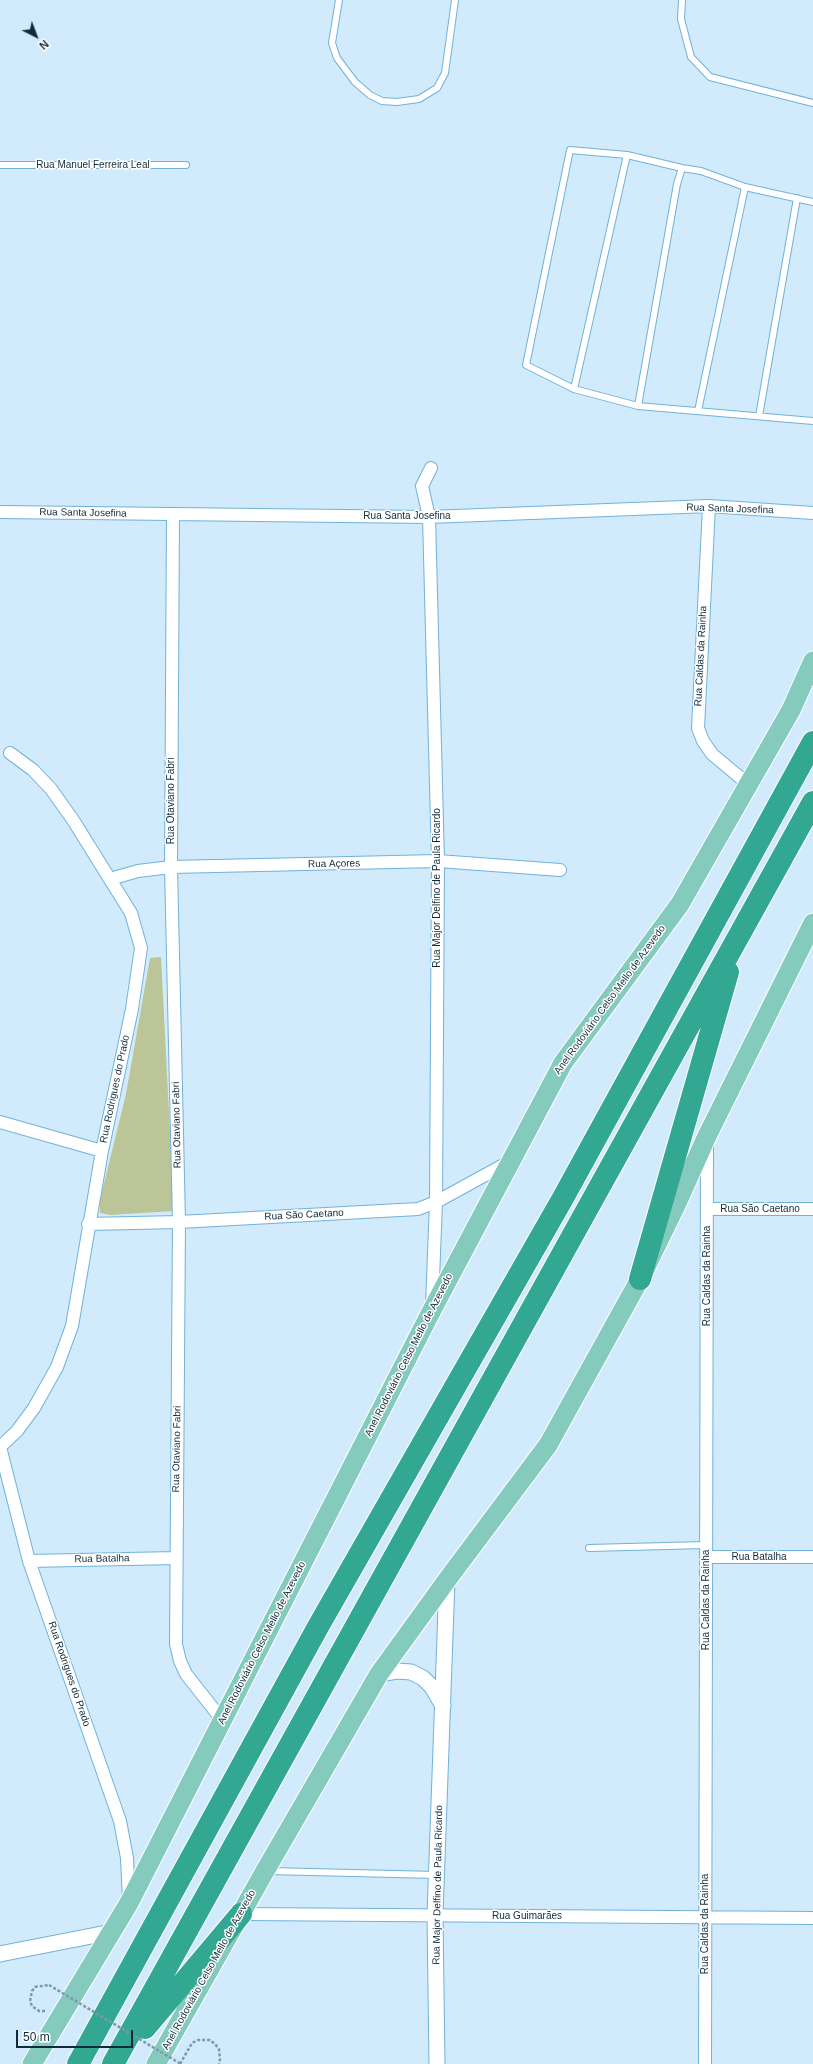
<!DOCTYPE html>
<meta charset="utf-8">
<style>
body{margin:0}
#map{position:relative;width:813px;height:2064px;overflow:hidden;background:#d1eafc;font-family:Arial,sans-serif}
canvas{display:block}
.north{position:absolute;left:16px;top:16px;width:40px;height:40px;-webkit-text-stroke:3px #fff;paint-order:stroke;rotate:138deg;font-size:11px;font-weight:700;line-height:16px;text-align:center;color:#0f2b3b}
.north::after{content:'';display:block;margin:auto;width:14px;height:18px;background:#0f2b3b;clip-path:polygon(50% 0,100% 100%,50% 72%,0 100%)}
.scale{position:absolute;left:16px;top:2030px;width:117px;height:18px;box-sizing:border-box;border:2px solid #0f2b3b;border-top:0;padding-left:5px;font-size:12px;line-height:14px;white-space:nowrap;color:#0f2b3b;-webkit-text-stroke:3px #fff;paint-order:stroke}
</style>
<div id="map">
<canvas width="813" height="2064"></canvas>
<div class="north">N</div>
<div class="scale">50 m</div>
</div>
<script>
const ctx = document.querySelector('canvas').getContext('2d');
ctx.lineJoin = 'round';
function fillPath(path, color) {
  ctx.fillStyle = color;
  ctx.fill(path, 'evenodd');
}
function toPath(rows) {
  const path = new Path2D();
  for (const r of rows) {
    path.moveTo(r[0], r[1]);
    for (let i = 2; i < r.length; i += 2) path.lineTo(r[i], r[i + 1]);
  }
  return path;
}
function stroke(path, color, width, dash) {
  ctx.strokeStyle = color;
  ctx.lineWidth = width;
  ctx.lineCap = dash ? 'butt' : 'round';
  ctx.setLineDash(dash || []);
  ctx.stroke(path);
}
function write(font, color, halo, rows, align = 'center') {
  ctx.font = font + ' Arial,sans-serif';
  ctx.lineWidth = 3;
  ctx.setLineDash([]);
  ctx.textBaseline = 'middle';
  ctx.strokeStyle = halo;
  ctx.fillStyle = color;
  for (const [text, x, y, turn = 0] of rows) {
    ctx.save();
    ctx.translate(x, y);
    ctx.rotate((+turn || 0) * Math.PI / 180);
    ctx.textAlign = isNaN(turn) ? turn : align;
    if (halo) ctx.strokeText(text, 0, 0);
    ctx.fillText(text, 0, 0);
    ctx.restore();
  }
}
fillPath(toPath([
 [161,957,174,1211,110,1215,100,1213,100,1200,126,1094,150,958]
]), '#bcc597');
const service = toPath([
 [339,0,332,43,337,58,355,82,370,95,382,101,397,102,419,99,437,88,445,73,455,0],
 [682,0,681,19,691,57,710,77,813,103],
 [0,165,186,165],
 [813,202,745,187,701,171,682,168,677,184,638,406,813,421],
 [574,389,526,365,570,150,627,155],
 [638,406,574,389,627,155,682,168],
 [698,411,745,187],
 [759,416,797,198],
 [589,1548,706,1545],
 [268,1871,437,1875]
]);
const minor = toPath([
 [431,468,422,486,429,517,438,861,436,1202,432,1305],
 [709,506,698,728,703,741,712,754,749,785],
 [0,512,429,517,709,506,813,513],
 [173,514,171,867,179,1222,176,1644,180,1661,186,1674,223,1721],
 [110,879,138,871,171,867,438,861,560,870],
 [0,1122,102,1151],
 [707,1209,813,1209],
 [88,1224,179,1222,418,1209,436,1202,509,1162],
 [0,1447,17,1431,34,1408,57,1367,72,1326,102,1151,132,1009,141,948,131,913,73,820,51,789,33,770,10,753],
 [0,1447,29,1561,120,1821,127,1858,129,1900],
 [706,1557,813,1557],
 [29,1561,176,1558],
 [241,1914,813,1918],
 [705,2064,707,1143]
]);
const tertiary = toPath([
 [379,1674,397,1671,411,1672,423,1678,432,1687,443,1706],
 [0,1954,112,1932],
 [437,2064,435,1915,447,1580]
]);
const primary = toPath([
 [32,2064,129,1903,432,1310,563,1063,680,904,791,710,813,661],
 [156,2064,265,1871,379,1674,447,1580,548,1445,640,1279,677,1203,707,1136,813,923]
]);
const motorway = toPath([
 [640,1279,728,972],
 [145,2028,241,1914],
 [78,2064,319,1625,563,1198,813,742],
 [113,2064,813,802]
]);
stroke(service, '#70b2db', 8);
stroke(minor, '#70b2db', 14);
stroke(tertiary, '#70b2db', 17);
stroke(primary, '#fff', 21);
stroke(motorway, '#fff', 24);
stroke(toPath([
 [45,2011,39,2011,32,2006,30,2001,32,1991,35,1987,49,1985],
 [180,2064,192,2043,198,2040,210,2040,215,2044,219,2049,220,2059,219,2064]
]), '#7e98a9', 2.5, [3, 2]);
stroke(service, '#fff', 6);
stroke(minor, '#fff', 12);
stroke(tertiary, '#fff', 15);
stroke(primary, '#84cabd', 19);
stroke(motorway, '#32a791', 22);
stroke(toPath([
 [49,1985,181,2064]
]), '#7e98a9', 2.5, [3, 2]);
write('10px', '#0f2b3b', '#fff', [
 ["Rua Manuel Ferreira Leal",93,165],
 ["Rua Santa Josefina",730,509,2],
 ["Rua Santa Josefina",83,513,1],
 ["Rua Santa Josefina",407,516],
 ["Rua Caldas da Rainha",701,656,-87],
 ["Rua Otaviano Fabri",171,801,-90],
 ["Rua Açores",334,864,-1],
 ["Rua Major Delfino de Paula Ricardo",437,888,-90],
 ["Anel Rodoviário Celso Mello de Azevedo",610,1000,-54],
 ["Rua Rodrigues do Prado",115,1089,-78],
 ["Rua Otaviano Fabri",177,1125,-91],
 ["Rua São Caetano",760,1209],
 ["Rua São Caetano",304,1215,-3],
 ["Rua Caldas da Rainha",707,1276,-90],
 ["Anel Rodoviário Celso Mello de Azevedo",409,1355,-63],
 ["Rua Otaviano Fabri",177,1449,-89],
 ["Rua Batalha",759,1557],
 ["Rua Batalha",102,1559,-1],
 ["Rua Caldas da Rainha",706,1600,-90],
 ["Anel Rodoviário Celso Mello de Azevedo",262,1643,-63],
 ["Rua Rodrigues do Prado",69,1674,71],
 ["Rua Major Delfino de Paula Ricardo",438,1885,-89],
 ["Rua Guimarães",527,1916],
 ["Rua Caldas da Rainha",705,1924,-90],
 ["Anel Rodoviário Celso Mello de Azevedo",209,1970,-61]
]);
</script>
